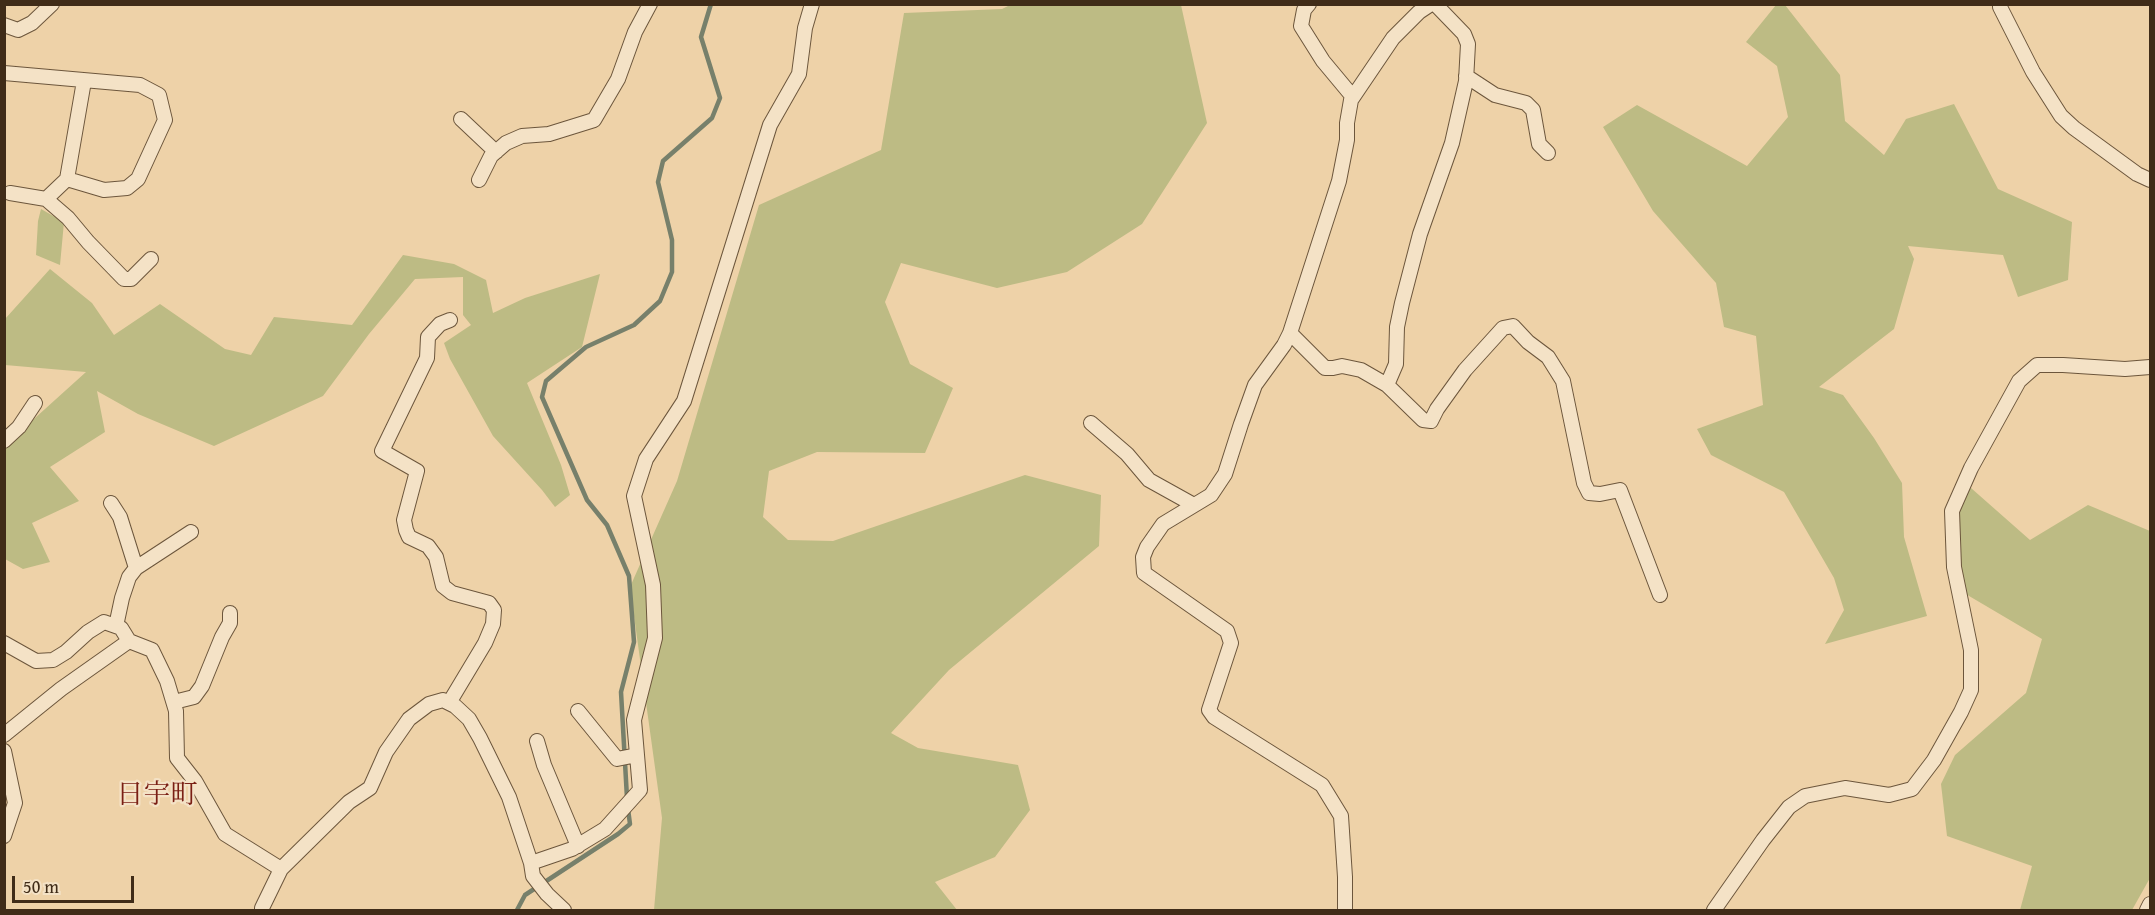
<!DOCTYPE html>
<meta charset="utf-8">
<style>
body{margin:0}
#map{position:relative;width:2155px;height:915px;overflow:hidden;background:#eed2a8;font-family:"Gentium Book Plus",serif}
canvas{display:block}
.frame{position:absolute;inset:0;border:6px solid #402c18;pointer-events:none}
.scale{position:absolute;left:12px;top:876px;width:122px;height:27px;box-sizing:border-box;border:3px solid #402c18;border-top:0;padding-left:8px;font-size:18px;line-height:21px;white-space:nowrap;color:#402c18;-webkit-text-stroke:4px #f4e2c6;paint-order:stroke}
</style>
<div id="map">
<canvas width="2155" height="915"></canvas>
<div class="frame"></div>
<div class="scale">50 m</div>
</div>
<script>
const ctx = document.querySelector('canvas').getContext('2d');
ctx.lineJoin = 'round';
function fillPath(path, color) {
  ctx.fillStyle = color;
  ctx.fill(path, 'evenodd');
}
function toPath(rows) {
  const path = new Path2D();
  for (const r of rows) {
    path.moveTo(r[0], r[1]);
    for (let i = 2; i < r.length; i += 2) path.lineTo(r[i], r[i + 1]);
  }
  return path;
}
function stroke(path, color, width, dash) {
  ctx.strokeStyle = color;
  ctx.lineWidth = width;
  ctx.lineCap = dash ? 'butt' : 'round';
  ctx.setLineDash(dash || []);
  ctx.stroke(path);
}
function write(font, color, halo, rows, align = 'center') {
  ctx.font = font + ' "Gentium Book Plus","Noto Serif JP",serif';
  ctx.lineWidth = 4.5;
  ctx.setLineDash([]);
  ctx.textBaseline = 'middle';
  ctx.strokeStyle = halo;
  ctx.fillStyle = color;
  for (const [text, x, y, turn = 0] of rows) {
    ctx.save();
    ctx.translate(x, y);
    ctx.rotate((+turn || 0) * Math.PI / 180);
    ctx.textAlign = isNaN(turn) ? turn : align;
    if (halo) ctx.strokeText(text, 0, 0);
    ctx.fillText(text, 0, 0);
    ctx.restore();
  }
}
fillPath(toPath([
 [1012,4,1181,5,1207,123,1142,224,1067,272,997,288,901,263,885,302,910,364,953,388,925,453,817,452,769,471,763,517,788,540,833,541,1025,475,1101,495,1099,546,949,670,891,733,918,748,1018,765,1030,810,995,857,935,882,957,910,654,910,662,818,630,587,677,481,759,205,881,150,904,13,1002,9],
 [1776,5,1785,5,1840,75,1845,121,1884,155,1906,119,1954,104,1998,189,2072,222,2068,280,2018,297,2003,255,1908,246,1914,259,1894,329,1819,387,1843,395,1874,438,1902,483,1904,537,1927,616,1825,644,1844,610,1834,578,1784,492,1711,455,1697,429,1763,405,1756,336,1724,327,1716,283,1653,211,1603,127,1637,105,1747,166,1788,117,1777,66,1746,42],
 [41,209,64,222,60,265,36,255,38,221],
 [403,255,454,264,486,280,493,313,525,298,600,274,582,347,527,383,561,465,570,495,555,507,542,490,493,436,450,359,444,343,471,325,463,315,463,277,415,279,369,334,323,396,214,446,138,414,97,391,105,432,50,467,79,501,32,523,50,562,23,569,5,559,4,446,86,372,5,365,5,319,50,269,92,303,114,335,160,304,225,349,251,355,274,317,352,325],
 [1971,488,2030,540,2088,505,2150,531,2150,878,2132,910,2020,910,2032,866,1947,836,1941,784,1955,755,2026,693,2042,639,1964,593,1955,500]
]), '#bdbb84');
stroke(toPath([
 [627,798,621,692,634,642,629,576,607,525,587,500,542,397,546,381,586,347,634,325,660,301,672,272,672,240,658,182,663,161,712,118,720,98,701,37,711,4],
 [517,910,525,895,618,834,630,824,628,809]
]), '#77806b', 4.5);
const street = toPath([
 [1309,4,1304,10,1301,26,1323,61,1353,97],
 [2000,7,2033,72,2061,116,2074,128,2137,174,2150,180],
 [4,25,18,30,32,23,52,4],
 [4,73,140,85,159,95,165,120,138,179,127,188,104,190,67,179,46,199,10,193],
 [1466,76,1495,95,1526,103,1533,110,1539,144,1548,153],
 [461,119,496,152],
 [67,179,84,81],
 [479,180,491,156,506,143,522,136,549,134,594,120,618,79,635,32,650,4],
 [46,199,68,218,88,242,124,279,131,279,151,259],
 [1290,333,1325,368,1333,368,1342,366,1361,370,1387,385,1423,420,1431,421,1437,409,1465,370,1503,328,1513,326,1528,342,1548,357,1563,381,1584,483,1589,493,1600,494,1620,490,1660,595],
 [1387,385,1396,364,1397,327,1402,303,1420,234,1452,143,1466,81,1468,44,1464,34,1435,4],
 [1091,423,1127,454,1149,480,1194,505],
 [4,441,19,427,35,403],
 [111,503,120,517,136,568,129,577,122,598,116,626],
 [136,568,191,532],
 [4,643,36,661,53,660,66,652,88,632,104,622,121,628,129,641,152,650,167,681,176,711,177,758,195,781,225,834,281,869],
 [174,702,194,697,202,686,222,637,230,623,230,613],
 [449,703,485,643,493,624,494,610,489,603,452,593,443,586,436,557,428,546,409,537,406,530,404,520,417,471,382,451,427,358,428,337,440,324,450,320],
 [578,711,617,759,637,755],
 [4,735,61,689,129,641],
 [537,741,544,765,578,846],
 [4,751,15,803,4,836],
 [531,863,572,849,605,829,640,790,634,720,655,638,653,585,634,496,646,459,684,401,770,125,799,74,805,28,812,4],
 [262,910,262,908,281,869,349,802,370,788,386,752,409,719,429,704,443,700,455,706,469,719,480,738,509,797,531,863,533,876,547,894,564,910],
 [1345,910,1345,877,1341,816,1322,785,1214,717,1209,710,1231,643,1227,631,1144,573,1143,557,1147,547,1163,524,1211,495,1225,474,1241,424,1255,385,1284,345,1290,333,1339,181,1347,140,1347,123,1351,100,1393,38,1419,12,1431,4],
 [1714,910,1763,840,1789,807,1805,796,1845,788,1889,795,1912,789,1934,760,1961,712,1971,690,1971,650,1954,567,1952,511,1971,468,2019,381,2037,365,2063,365,2125,369,2150,367],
 [2147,910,2150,904]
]);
stroke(street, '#6c563c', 16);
stroke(street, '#f4e2c6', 14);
write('27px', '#7a1f14', '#f4e2c6', [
 ["日宇町",157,796]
]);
</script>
